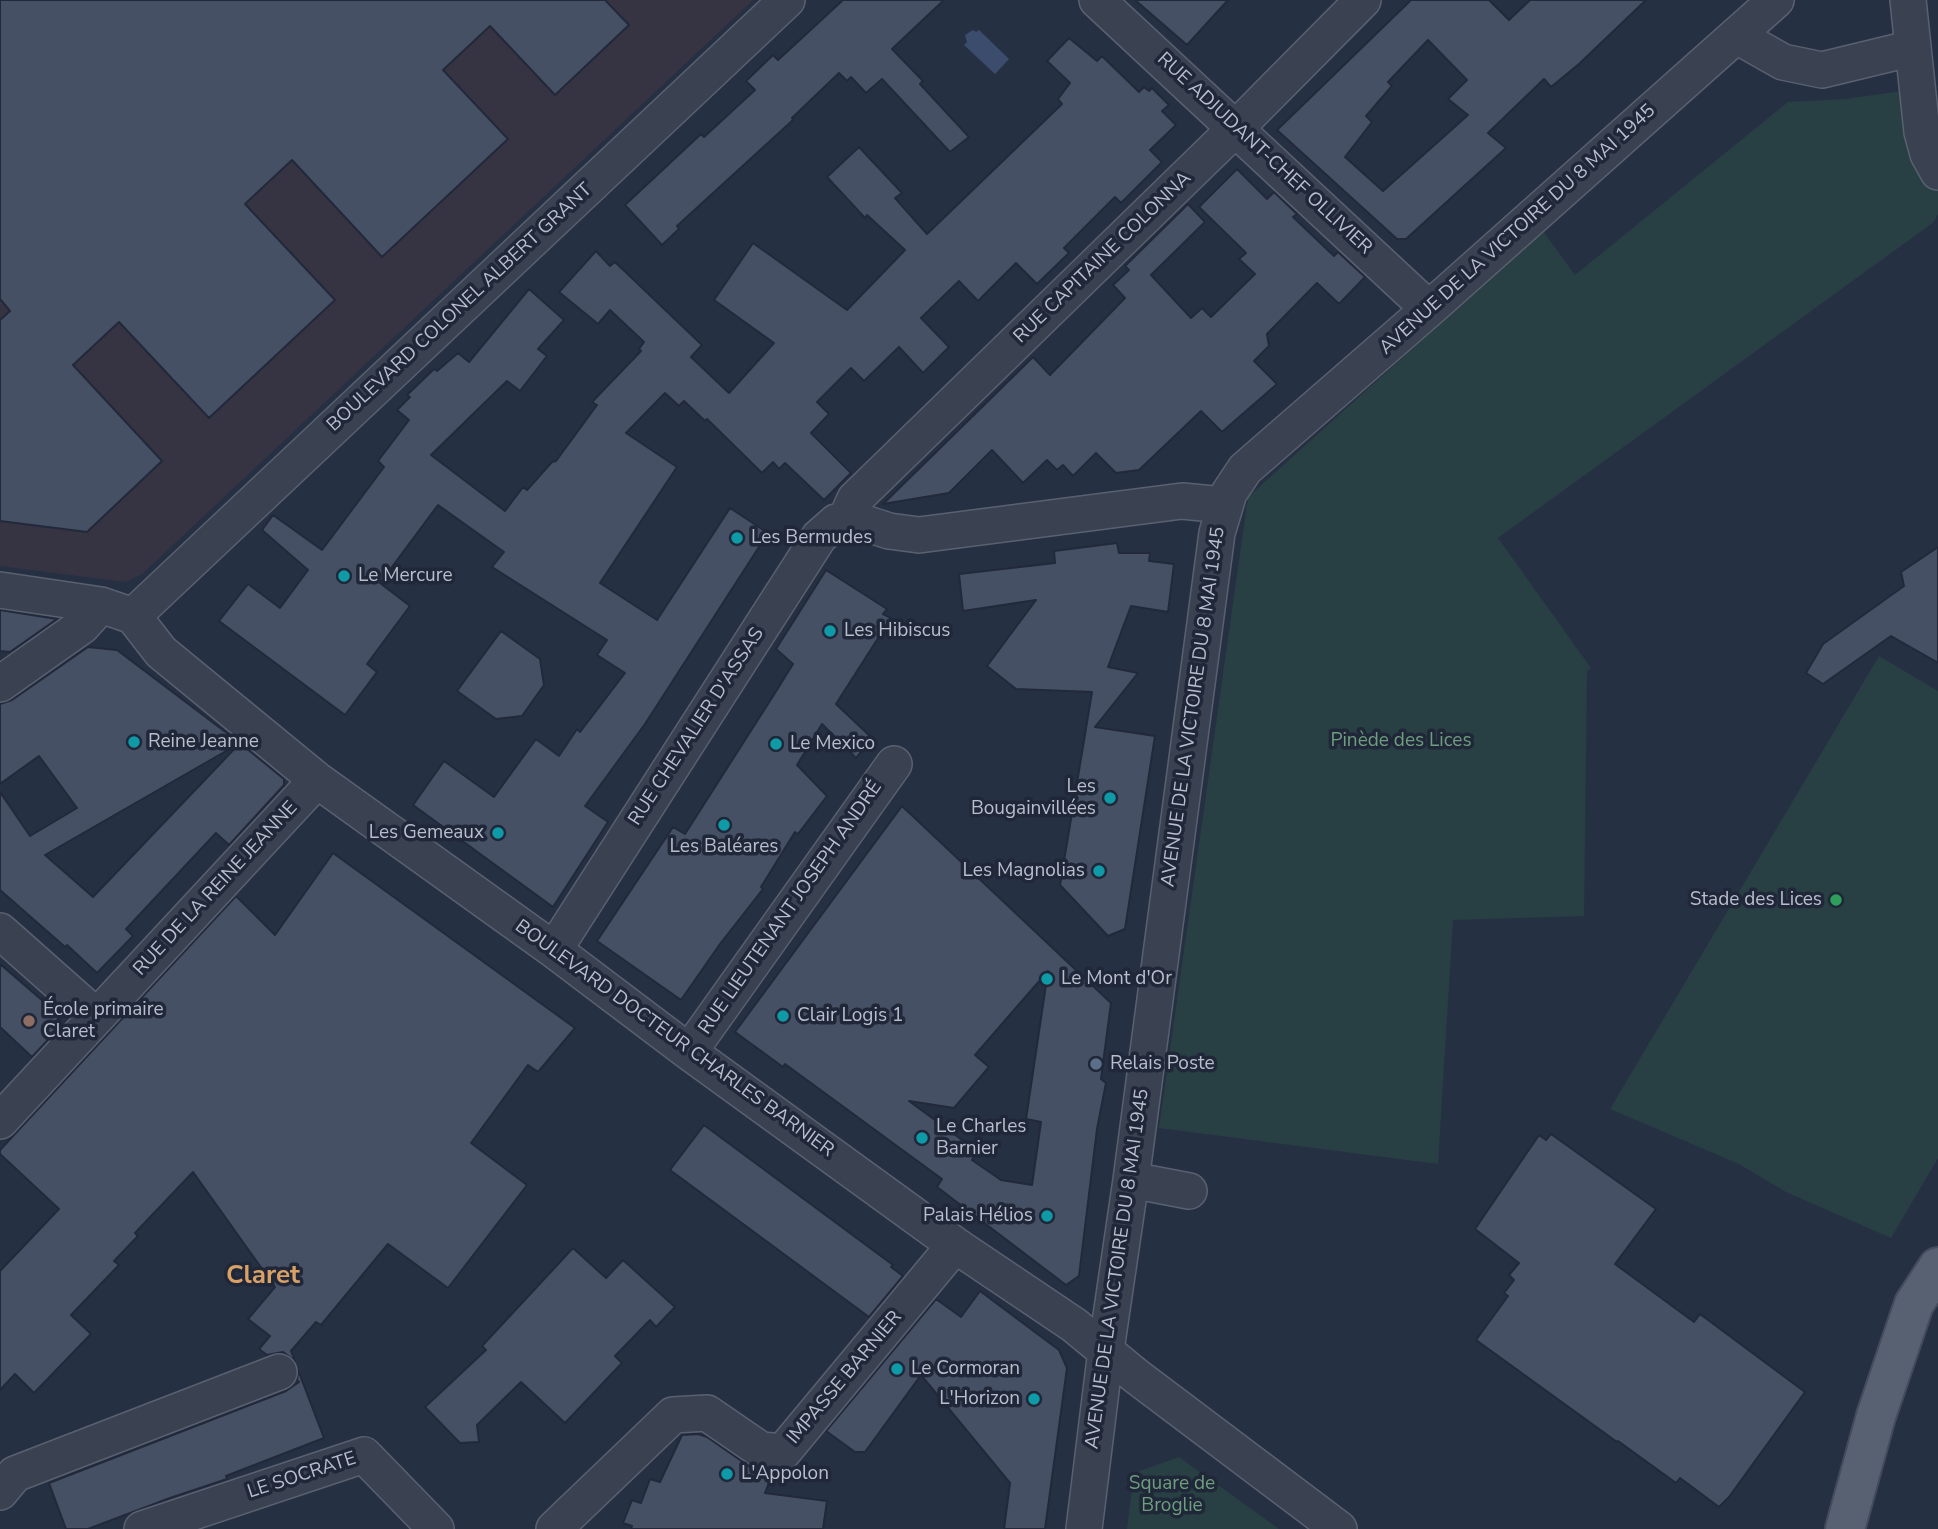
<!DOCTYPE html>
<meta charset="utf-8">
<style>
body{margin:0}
canvas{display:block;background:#263043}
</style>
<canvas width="1938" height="1529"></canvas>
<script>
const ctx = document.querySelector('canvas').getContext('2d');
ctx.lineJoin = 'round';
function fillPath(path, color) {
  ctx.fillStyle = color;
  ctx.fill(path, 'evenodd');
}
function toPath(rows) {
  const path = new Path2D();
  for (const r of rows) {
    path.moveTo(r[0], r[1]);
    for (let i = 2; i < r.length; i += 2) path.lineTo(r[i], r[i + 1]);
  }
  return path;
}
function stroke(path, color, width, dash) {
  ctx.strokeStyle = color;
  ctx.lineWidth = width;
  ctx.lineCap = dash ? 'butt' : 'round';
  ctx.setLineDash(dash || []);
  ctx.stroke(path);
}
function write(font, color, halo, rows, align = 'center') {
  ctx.font = font + ' "Nunito Sans",sans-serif';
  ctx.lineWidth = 7;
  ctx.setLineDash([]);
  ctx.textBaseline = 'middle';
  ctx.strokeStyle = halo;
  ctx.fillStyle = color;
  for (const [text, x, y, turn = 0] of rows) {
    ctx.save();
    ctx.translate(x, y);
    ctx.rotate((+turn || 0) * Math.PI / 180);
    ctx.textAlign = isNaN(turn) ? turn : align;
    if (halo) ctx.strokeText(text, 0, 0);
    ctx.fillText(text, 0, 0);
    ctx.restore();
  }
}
fillPath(toPath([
 [0,0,753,0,142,574,125,582,0,566]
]), '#363343');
fillPath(toPath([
 [1916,89,1938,172,1938,214,1934,222,1498,538,1591,668,1587,671,1584,916,1453,920,1438,1164,1159,1128,1248,497,1543,231,1575,275,1788,102,1846,99],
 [1879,656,1938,691,1938,1158,1891,1238,1786,1192,1739,1164,1610,1109],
 [1179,1457,1279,1529,1127,1529,1134,1473]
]), '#283f44');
fillPath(toPath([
 [973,30,976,32,979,30,1009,59,995,74,964,45,967,42,965,35]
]), '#3b4c6c');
const building = toPath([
 [0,0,605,0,629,25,555,95,490,26,443,70,508,139,382,257,292,160,245,204,335,300,209,418,119,322,73,365,162,461,87,532,0,521,0,320,10,311,0,299,0,0],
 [843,0,944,0,892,49,923,81,920,84,969,137,950,152,882,79,866,93,851,77,847,81,839,73,792,118,793,120,677,226,679,229,662,245,625,205,701,134,704,137,755,90,746,81,773,55,778,60,843,0],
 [1135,0,1228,0,1187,45,1135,0],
 [1411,0,1489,0,1509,20,1530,0,1646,0,1579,64,1551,87,1544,79,1488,133,1506,148,1406,239,1397,239,1277,130,1411,0],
 [1428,40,1467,80,1448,99,1468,115,1383,191,1345,157,1372,122,1366,116,1392,86,1388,82,1428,40],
 [1069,38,1097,61,1102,56,1139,92,1144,87,1149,91,1152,88,1169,105,1162,111,1176,125,1150,150,1162,162,1121,203,1115,197,1064,248,1069,253,1037,284,1016,263,978,301,959,281,921,318,949,347,923,373,899,347,864,381,851,368,817,402,829,414,811,433,851,473,824,500,785,463,779,469,773,462,762,473,707,419,705,421,684,401,679,406,665,393,626,433,677,467,600,583,657,620,730,508,768,533,645,724,585,806,608,822,553,907,413,805,444,761,494,797,536,739,559,756,577,729,580,732,625,673,597,655,607,640,492,567,504,552,438,505,380,583,410,606,367,664,377,672,345,715,219,621,248,584,280,608,308,570,262,530,273,515,322,550,384,467,378,461,409,420,397,410,410,397,407,395,434,369,437,371,458,353,469,362,529,289,564,320,538,349,547,356,520,391,507,381,431,455,505,511,523,487,527,490,552,462,556,461,597,405,592,402,641,351,639,349,644,342,610,310,598,324,559,292,596,251,610,266,615,262,702,345,691,357,729,393,774,343,714,300,753,243,847,310,905,250,867,215,865,218,827,177,859,147,902,193,895,198,927,234,1062,104,1058,99,1070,83,1047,61,1069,38],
 [1237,169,1267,199,1274,192,1297,214,1293,217,1334,256,1338,252,1365,277,1339,304,1317,283,1267,334,1269,346,1254,361,1277,384,1222,432,1201,411,1139,470,1116,473,1096,453,1073,476,1063,465,1057,470,1047,460,1023,483,992,450,949,493,883,504,1033,357,1050,375,1125,298,1113,285,1129,270,1125,266,1188,204,1205,222,1151,275,1191,318,1202,308,1211,317,1255,274,1239,259,1246,253,1199,207,1237,169],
 [1117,543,1119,553,1150,553,1149,561,1174,564,1168,612,1131,606,1108,667,1138,673,1095,727,1155,736,1125,929,1108,936,1060,885,1092,692,1016,689,987,666,1036,600,963,611,959,574,1055,563,1054,551,1117,543],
 [1938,547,1938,663,1891,636,1823,684,1806,673,1823,644,1904,586,1901,572,1938,547],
 [826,570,887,609,883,614,891,618,836,704,872,738,856,758,822,724,797,765,827,796,798,834,795,832,761,887,763,889,720,944,681,1000,597,941,673,827,685,834,775,693,793,664,776,649,826,570],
 [0,610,57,619,10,652,0,651,0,610],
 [501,631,540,659,544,685,522,716,496,719,457,691,501,631],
 [88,647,117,650,240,743,45,855,93,897,240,743,284,779,284,785,229,845,216,833,126,929,133,936,97,973,67,945,65,947,0,890,0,792,30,836,77,808,39,756,0,784,0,704,12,700,88,647],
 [902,806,1111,1003,1101,1079,1106,1083,1097,1129,1079,1276,1066,1285,937,1187,942,1179,785,1064,783,1067,735,1032,902,806],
 [1048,971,1026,1119,1041,1122,1032,1185,1001,1180,972,1160,977,1151,909,1101,954,1108,989,1067,975,1055,1048,971],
 [333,853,575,1028,538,1072,528,1065,471,1143,527,1185,448,1288,388,1244,321,1325,316,1322,291,1351,295,1361,283,1352,267,1355,259,1349,270,1336,248,1319,275,1287,193,1172,135,1233,138,1236,114,1261,119,1265,71,1315,91,1334,34,1393,15,1374,0,1390,0,1271,59,1209,0,1154,0,1150,236,896,275,935,333,853],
 [0,964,58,1014,57,1030,32,1057,0,1027,0,964],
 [704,1125,893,1265,891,1267,903,1276,869,1317,670,1170,704,1125],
 [1551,1134,1656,1209,1615,1264,1694,1322,1700,1314,1805,1392,1729,1497,1719,1507,1680,1478,1676,1483,1618,1441,1617,1442,1476,1340,1508,1296,1504,1293,1514,1280,1509,1275,1519,1263,1475,1229,1539,1135,1546,1140,1551,1134],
 [573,1248,606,1278,623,1260,675,1307,656,1327,650,1320,615,1356,622,1363,565,1423,521,1382,477,1425,479,1442,460,1443,425,1407,486,1350,482,1346,573,1248],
 [980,1291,1059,1350,1067,1368,1045,1529,1004,1529,1010,1483,921,1375,865,1452,855,1452,826,1431,936,1299,961,1317,980,1291],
 [298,1370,324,1438,226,1476,227,1479,170,1498,88,1529,66,1529,49,1483,286,1391,299,1382,297,1380,298,1370],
 [698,1434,707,1437,750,1467,774,1471,765,1493,827,1501,823,1529,631,1529,632,1526,623,1523,632,1500,641,1503,650,1479,660,1482,682,1435,698,1434]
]);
fillPath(building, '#455065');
stroke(building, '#21293a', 2);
const minor = toPath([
 [1097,0,1429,309],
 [1908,0,1922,132,1928,154,1938,172],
 [1737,36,1783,62,1822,70,1913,48],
 [852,519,850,510,855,499,1236,128,1363,0],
 [852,519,889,531,919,535,1182,501,1224,505],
 [0,590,101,605,133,616,161,652,317,780,554,950,689,1052,955,1245,1074,1325,1136,1376,1339,1529],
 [133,616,787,0],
 [0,684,82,626,101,605],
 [0,931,97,1017],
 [554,950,819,537,836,522,852,519],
 [689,1052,894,764],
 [0,1121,317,780],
 [1131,1180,1189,1191],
 [0,1492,15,1474,279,1372],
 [142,1529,364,1455,436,1529],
 [554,1529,673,1415,707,1413,761,1450,783,1452,955,1245],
 [1084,1529,1106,1350,1131,1180,1217,533,1229,493,1245,469,1429,309,1776,0]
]);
const major = toPath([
 [1845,1529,1876,1416,1914,1304,1938,1267]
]);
stroke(minor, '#596070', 38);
stroke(major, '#444b5c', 42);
stroke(minor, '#3a4252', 35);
stroke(major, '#586172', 38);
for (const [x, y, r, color] of [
 [737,538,7,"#0f9aa8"],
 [344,576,7,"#0f9aa8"],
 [830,631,7,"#0f9aa8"],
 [134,742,7,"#0f9aa8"],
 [776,744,7,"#0f9aa8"],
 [1110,798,7,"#0f9aa8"],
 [724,825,7,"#0f9aa8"],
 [498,833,7,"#0f9aa8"],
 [1099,871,7,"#0f9aa8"],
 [1836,900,7,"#2e9e5b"],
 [1047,979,7,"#0f9aa8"],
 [783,1016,7,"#0f9aa8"],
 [29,1021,7,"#8d6e63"],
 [1096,1064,7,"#5c6f8a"],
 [922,1138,7,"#0f9aa8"],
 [1047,1216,7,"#0f9aa8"],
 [897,1369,7,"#0f9aa8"],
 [1034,1399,7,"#0f9aa8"],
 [727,1474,7,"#0f9aa8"]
]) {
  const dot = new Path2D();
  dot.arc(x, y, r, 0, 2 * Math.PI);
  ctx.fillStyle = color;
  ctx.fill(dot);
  stroke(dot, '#1f2738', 2.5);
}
write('19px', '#b8becc', '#1f2738', [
 ["RUE ADJUDANT-CHEF OLLIVIER",1264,154,43],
 ["AVENUE DE LA VICTOIRE DU 8 MAI 1945",1518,230,-42],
 ["RUE CAPITAINE COLONNA",1103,258,-44],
 ["BOULEVARD COLONEL ALBERT GRANT",460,308,-43],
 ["AVENUE DE LA VICTOIRE DU 8 MAI 1945",1194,707,-82],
 ["RUE CHEVALIER D'ASSAS",697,727,-57],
 ["RUE DE LA REINE JEANNE",216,889,-47],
 ["RUE LIEUTENANT JOSEPH ANDRÉ",791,908,-55],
 ["BOULEVARD DOCTEUR CHARLES BARNIER",674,1039,36],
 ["AVENUE DE LA VICTOIRE DU 8 MAI 1945",1118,1269,-82],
 ["IMPASSE BARNIER",845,1378,-50],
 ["LE SOCRATE",302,1476,-18]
]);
write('19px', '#b8becc', '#1f2738', [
 ["Les Bermudes",751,538],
 ["Le Mercure",358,576],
 ["Les Hibiscus",844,631],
 ["Reine Jeanne",148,742],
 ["Le Mexico",790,744],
 ["Les",1096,787,"right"],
 ["Bougainvillées",1096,809,"right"],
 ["Les Gemeaux",484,833,"right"],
 ["Les Baléares",724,847,"center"],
 ["Les Magnolias",1085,871,"right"],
 ["Stade des Lices",1822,900,"right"],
 ["Le Mont d'Or",1061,979],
 ["École primaire",43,1010],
 ["Claret",43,1032],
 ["Clair Logis 1",797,1016],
 ["Relais Poste",1110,1064],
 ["Le Charles",936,1127],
 ["Barnier",936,1149],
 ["Palais Hélios",1033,1216,"right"],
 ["Le Cormoran",911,1369],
 ["L'Horizon",1020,1399,"right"],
 ["L'Appolon",741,1474]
], 'left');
write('19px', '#6e9e7d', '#1f2738', [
 ["Pinède des Lices",1401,741],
 ["Square de",1172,1484],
 ["Broglie",1172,1506]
]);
write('bold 26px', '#d9a166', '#1f2738', [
 ["Claret",263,1277]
]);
</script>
